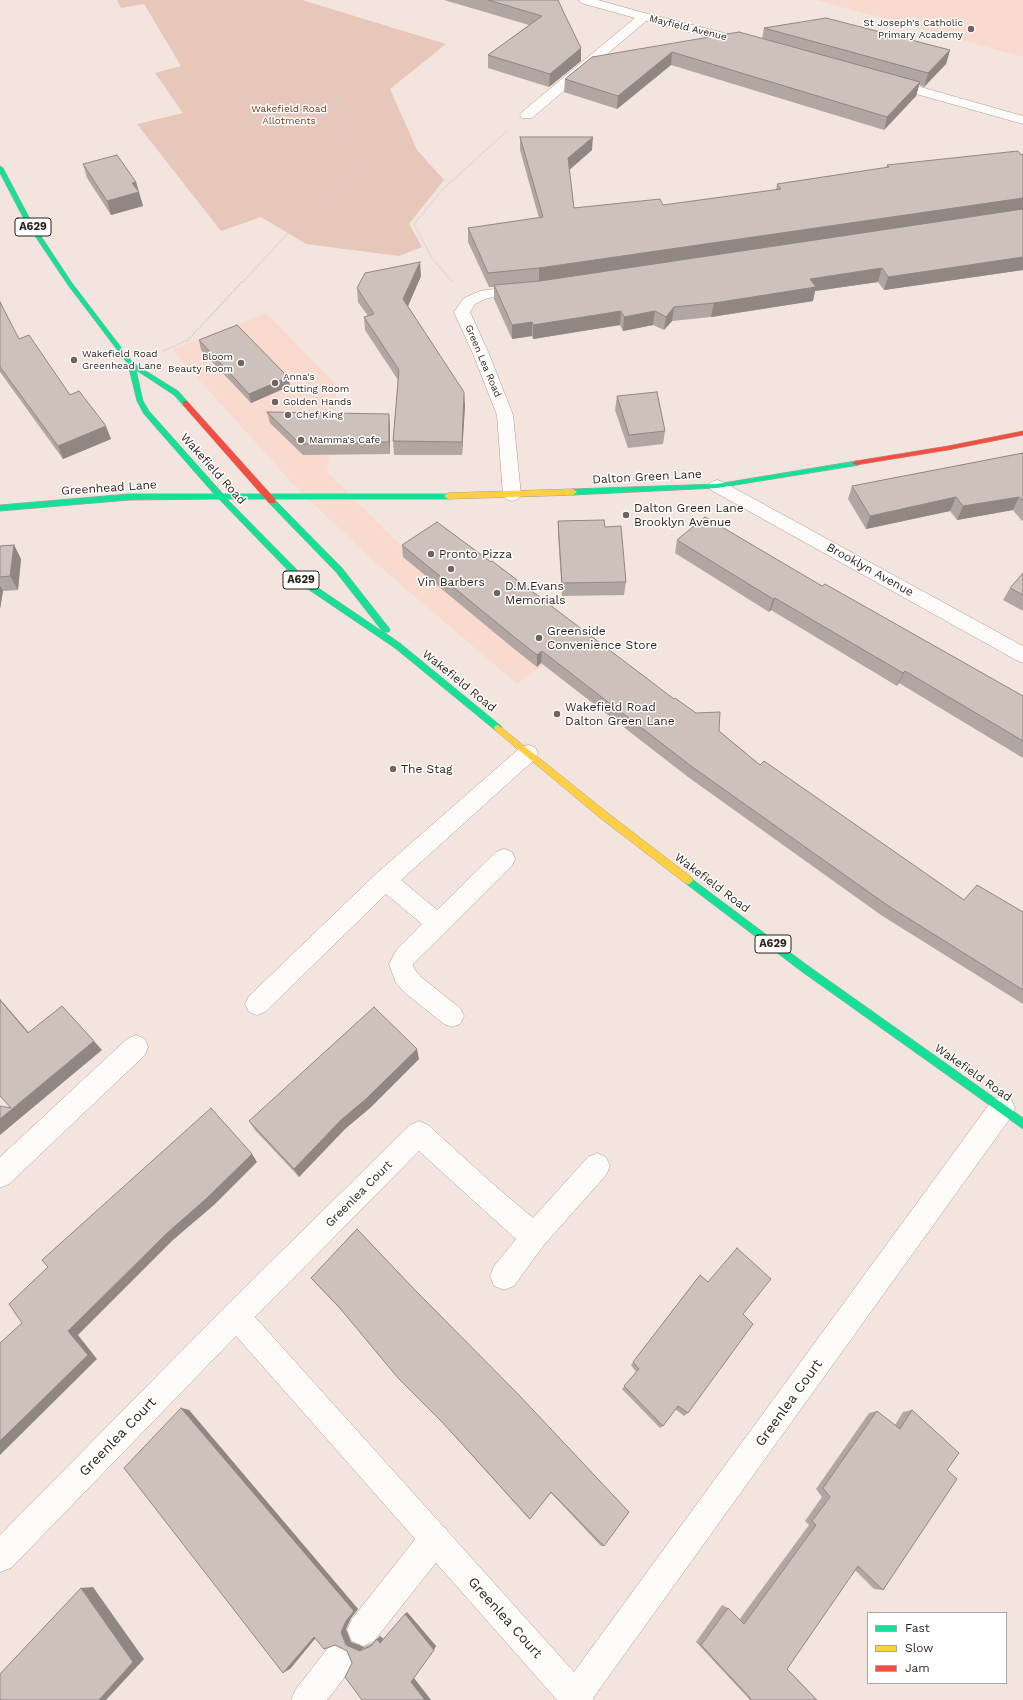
<!DOCTYPE html>
<style>
body{margin:0}
#map{position:relative;width:1023px;height:1700px;overflow:hidden;background:#f3e4dd;font-family:"Work Sans",sans-serif}
canvas{display:block}
.legend{position:absolute;left:867px;top:1612px;width:140px;height:72px;box-sizing:border-box;background:#fff;border:1px solid #aaa5a3;margin:0;padding:5px 7px;list-style:none;font-size:12px;color:#2b1f19}
.legend li{display:flex;align-items:center;gap:8px;height:20px}
.legend b{width:20px;border:1px solid #aaa5a3}
</style>
<div id="map">
<canvas width="1023" height="1700"></canvas>
<ul class="legend">
<li><b style="height:5px;background:#16e098"></b>Fast</li>
<li><b style="height:5px;background:#ffcf43"></b>Slow</li>
<li><b style="height:5px;background:#f24e42"></b>Jam</li>
</ul>
</div>
<script>
const ctx = document.querySelector('canvas').getContext('2d');
ctx.lineJoin = 'round';
function fillPath(path, color) {
  ctx.fillStyle = color;
  ctx.fill(path, 'evenodd');
}
function toPath(rows) {
  const path = new Path2D();
  for (const r of rows) {
    path.moveTo(r[0], r[1]);
    for (let i = 2; i < r.length; i += 2) path.lineTo(r[i], r[i + 1]);
  }
  return path;
}
function stroke(path, color, width, dash) {
  ctx.strokeStyle = color;
  ctx.lineWidth = width;
  ctx.lineCap = dash ? 'butt' : 'round';
  ctx.setLineDash(dash || []);
  ctx.stroke(path);
}
function write(font, color, halo, rows, align = 'center') {
  ctx.font = font + ' "Work Sans",sans-serif';
  ctx.lineWidth = 3;
  ctx.setLineDash([]);
  ctx.textBaseline = 'middle';
  ctx.strokeStyle = halo;
  ctx.fillStyle = color;
  for (const [text, x, y, turn = 0] of rows) {
    ctx.save();
    ctx.translate(x, y);
    ctx.rotate((+turn || 0) * Math.PI / 180);
    ctx.textAlign = isNaN(turn) ? turn : align;
    if (halo) ctx.strokeText(text, 0, 0);
    ctx.fillText(text, 0, 0);
    ctx.restore();
  }
}
fillPath(toPath([
 [816,0,1023,0,1023,57],
 [266,313,337,385,327,472,400,545,440,528,582,635,517,684,371,559,294,485,172,350]
]), '#f8dbce');
fillPath(toPath([
 [117,0,302,0,446,44,390,89,417,150,444,180,409,224,422,247,399,256,306,244,261,217,221,231,137,124,183,113,155,73,181,66,144,4,121,8]
]), '#e6c7b9');
const lane = toPath([
 [528,745,535,747,538,753,535,759,401,880,437,910,496,852,504,849,512,852,515,859,512,866,413,964,414,969,421,977,460,1008,464,1016,460,1024,452,1027,444,1024,405,993,396,983,389,964,397,949,422,924,386,894,265,1012,257,1015,249,1012,245,1004,249,996,377,873,521,747,528,745],
 [136,1035,145,1039,148,1047,145,1055,9,1184,0,1188,0,1157,127,1039,136,1035],
 [597,1153,606,1157,610,1166,606,1175,543,1246,514,1286,504,1290,494,1286,490,1276,494,1266,516,1239,475,1202,471,1193,475,1184,484,1180,493,1184,533,1218,588,1157,597,1153],
 [435,1524,446,1528,450,1539,446,1550,374,1641,363,1646,352,1641,347,1630,352,1619,424,1528,435,1524],
 [339,1643,350,1648,355,1659,350,1670,327,1700,291,1700,296,1689,328,1648,339,1643]
]);
const street = toPath([
 [579,0,598,0,648,14,752,40,754,43,752,46,748,47,646,21,532,118,522,118,520,115,522,112,635,18,581,3,579,0],
 [889,78,1023,116,1023,124,884,85,883,82,884,79,889,78],
 [523,285,528,287,531,290,528,293,488,298,475,304,470,312,489,354,513,415,521,495,518,499,512,501,506,499,503,495,497,415,473,354,454,312,464,298,480,291,523,285],
 [717,480,723,482,1023,646,1023,663,1016,660,711,490,708,486,711,482,717,480],
 [1002,1096,1011,1099,1015,1108,1011,1117,593,1698,594,1700,557,1700,236,1336,11,1568,0,1572,0,1535,226,1306,410,1125,419,1121,428,1125,493,1184,497,1193,493,1202,484,1206,475,1202,419,1151,255,1317,574,1672,993,1099,1002,1096]
]);
const fast = toPath([
 [0,166,3,168,31,221,72,283,133,363,178,391,187,401,187,405,183,405,174,395,136,370,143,401,149,411,223,494,451,494,451,498,448,499,274,499,342,568,389,628,390,630,389,632,384,632,401,644,501,726,502,728,501,730,495,730,395,648,302,585,219,499,129,500,0,511,0,505,129,494,214,494,144,414,137,401,128,364,68,285,25,221,0,173,0,166],
 [227,499,270,499,268,501,269,503,336,572,383,632,308,581,227,499],
 [856,461,860,463,859,465,717,488,573,495,569,492,573,489,717,484,856,461],
 [688,876,807,965,1023,1118,1023,1129,801,971,685,883,683,880,685,877,688,876]
]);
const slow = toPath([
 [573,489,577,492,573,495,448,499,444,496,448,493,573,489],
 [498,725,605,811,691,877,693,880,691,883,688,884,685,883,599,817,495,730,494,728,495,726,498,725]
]);
const jam = toPath([
 [183,401,187,401,275,499,275,503,269,503,183,405,183,401],
 [1023,431,1023,435,948,450,856,465,852,463,856,461,948,446,1023,431]
]);
stroke(lane, '#a89c96', 1);
stroke(street, '#a89c96', 1);
stroke(fast, '#a89c96', 1);
stroke(slow, '#a89c96', 1);
stroke(jam, '#a89c96', 1);
stroke(toPath([
 [452,281,432,258,414,224,443,189,507,131],
 [242,283,288,233,359,168,331,103,363,77]
]), '#d6d1cf', 1.5, [1, 1]);
stroke(toPath([
 [163,351,188,340,242,282]
]), '#d6d1cf', 2, [1.5, 1.5]);
fillPath(lane, '#fdfbfa');
fillPath(street, '#fdfbfa');
fillPath(fast, '#16e098');
fillPath(slow, '#ffcf43');
fillPath(jam, '#f24e42');
fillPath(toPath([
 [444,0,558,0,564,13,581,48,581,61,549,87,488,68,488,55,529,25],
 [764,28,950,50,946,64,924,87,919,85,916,96,884,130,671,65,617,109,564,92,565,79,592,57,762,39],
 [520,137,592,150,569,170,574,208,663,205,776,190,777,184,886,168,887,165,1023,154,1023,270,884,290,878,282,815,291,813,301,711,317,672,321,664,330,653,325,623,331,620,325,533,339,532,336,512,339,494,299,494,287,489,287,468,242,468,228,539,218,520,150],
 [83,164,136,182,143,206,111,215,87,178],
 [421,276,408,306,465,405,462,455,394,455,393,441,398,380,365,330,364,317,368,316,358,302,357,288],
 [0,302,19,339,111,439,63,459,0,372],
 [199,340,288,377,290,386,251,403,201,350],
 [617,396,665,431,663,444,628,448,615,410],
 [267,412,390,426,390,454,303,455,270,423],
 [1023,453,1023,520,1022,521,1013,510,957,520,950,511,866,529,848,499,852,486],
 [558,521,605,527,626,582,624,595,562,596,558,534],
 [677,540,822,586,1023,696,1023,758,899,683,897,686,771,610,769,612,675,553],
 [14,545,21,559,18,590,3,591,0,609,0,546],
 [402,545,674,699,719,731,760,765,964,900,1023,912,1023,1004,881,915,688,777,541,663,537,667,513,648,403,557],
 [1023,573,1023,611,1003,600,1010,588],
 [419,1059,370,1108,345,1129,299,1177,255,1130,249,1121],
 [357,1229,604,1546,601,1546,551,1493,529,1519,444,1424,401,1381,343,1312,311,1278],
 [700,1275,743,1314,688,1413,684,1416,675,1409,663,1426,660,1428,622,1389,636,1372,631,1365],
 [181,1408,189,1410,358,1609,351,1618,346,1629,351,1642,364,1647,373,1643,380,1636,384,1639,407,1612,436,1646,414,1678,431,1700,362,1700,352,1663,347,1651,335,1645,315,1638,290,1669],
 [912,1410,947,1470,883,1590,874,1589,855,1570,787,1669,817,1700,750,1700,696,1642,722,1605,728,1608,739,1620,809,1525,805,1521,822,1497,816,1489,869,1413,877,1411,895,1425,903,1412]
]), '#b1a6a1');
fillPath(toPath([
 [581,48,581,61,549,87,550,74],
 [950,50,946,64,924,87,928,73],
 [672,52,671,65,617,109,618,96],
 [920,82,916,96,884,130,887,117],
 [593,137,592,150,567,172,568,158],
 [136,182,143,206,111,215,107,201,132,183],
 [1023,198,1023,210,539,282,539,268],
 [1023,257,1023,270,884,290,888,277],
 [420,262,421,276,405,313,403,299],
 [882,268,878,282,815,291,813,301,711,317,714,303,810,279],
 [674,307,672,321,664,330,666,317],
 [621,311,620,325,533,339,533,325],
 [655,311,653,325,623,331,624,317],
 [532,322,532,336,512,339,512,325],
 [288,377,290,386,251,403,249,394],
 [464,392,465,405,462,455,462,442],
 [389,414,390,426,390,454,389,442],
 [106,426,111,439,63,459,58,446],
 [956,497,950,511,866,529,870,516],
 [1019,497,1013,510,957,520,963,506],
 [14,545,21,559,18,590,10,576],
 [0,586,3,591,0,609],
 [775,598,771,610,769,612,773,599],
 [542,651,541,663,537,667,537,655],
 [905,671,899,683,897,686,903,673],
 [0,999,37,1042,28,1033,0,1000],
 [94,1041,102,1050,0,1135,0,1119],
 [417,1049,419,1059,370,1108,345,1129,299,1177,294,1169,341,1120],
 [252,1154,257,1162,214,1205,173,1240,78,1335,97,1359,0,1455,0,1441,68,1331,166,1234],
 [181,1408,189,1410,358,1609,351,1618,346,1629,351,1642,364,1647,360,1651,346,1645,341,1632,346,1621],
 [93,1587,144,1659,106,1700,99,1700,81,1588],
 [407,1612,436,1646,434,1650,405,1614],
 [319,1634,290,1669,283,1673,314,1637],
 [380,1636,384,1640,380,1643,377,1639],
 [413,1677,431,1700,425,1700,411,1682]
]), '#908783');
const building = toPath([
 [488,0,558,0,564,13,581,48,550,74,488,55,542,16,488,0],
 [826,18,950,50,928,73,764,28,826,18],
 [739,32,920,82,887,117,672,52,618,96,565,79,592,57,739,32],
 [520,137,593,137,568,158,574,208,660,199,663,205,781,189,777,184,889,167,887,165,1018,151,1021,155,1023,154,1023,198,539,268,488,273,468,228,543,217,520,137],
 [117,155,136,182,132,183,139,192,107,201,83,164,117,155],
 [1023,209,1023,257,888,277,882,268,810,279,816,287,714,303,674,307,666,317,655,311,624,317,621,311,533,325,532,322,512,325,494,285,540,281,1023,209],
 [420,262,403,299,464,392,462,442,393,441,399,370,364,317,374,314,357,288,365,273,420,262],
 [0,302,19,339,29,335,70,395,79,391,106,426,58,446,0,367,0,302],
 [237,325,288,377,249,394,199,340,237,325],
 [657,392,665,431,629,435,617,396,657,392],
 [267,412,389,414,389,442,300,444,267,412],
 [1023,453,1023,501,1019,497,963,506,956,497,870,516,852,486,1023,453],
 [705,517,822,586,825,584,1023,696,1023,741,905,671,903,673,775,598,773,599,677,540,705,517],
 [604,520,605,527,621,526,626,582,562,583,558,521,604,520],
 [437,522,491,562,492,561,674,699,675,698,696,713,720,712,719,731,760,765,764,761,964,900,977,885,1023,912,1023,990,887,905,691,766,542,651,537,655,513,636,402,545,437,522],
 [14,545,10,576,0,577,0,546,14,545],
 [1023,573,1023,595,1010,588,1023,573],
 [0,1000,28,1033,62,1006,94,1041,0,1119,0,1106,11,1108,0,1096,0,1000],
 [374,1007,417,1049,366,1099,341,1120,294,1169,249,1121,374,1007],
 [211,1108,252,1154,207,1198,166,1234,68,1331,88,1355,0,1441,0,1343,22,1323,9,1304,48,1267,42,1260,211,1108],
 [357,1229,414,1289,518,1394,629,1512,604,1546,551,1492,530,1519,442,1422,398,1378,339,1307,311,1278,357,1229],
 [737,1248,771,1279,743,1314,753,1324,688,1413,678,1406,663,1426,624,1386,639,1369,633,1362,700,1275,708,1282,737,1248],
 [181,1408,354,1611,346,1621,341,1632,346,1645,360,1651,371,1646,377,1639,380,1643,405,1614,434,1650,411,1682,425,1700,362,1700,345,1677,352,1663,347,1651,335,1645,324,1649,314,1637,283,1673,124,1468,181,1408],
 [912,1410,959,1453,947,1470,957,1479,883,1590,858,1566,787,1669,817,1700,752,1700,701,1645,728,1608,744,1624,816,1525,812,1521,830,1497,823,1488,877,1411,900,1429,912,1410],
 [81,1588,133,1662,99,1700,0,1700,0,1674,81,1588]
]);
fillPath(building, '#cec1bb');
stroke(building, '#908783', 1);
for (const [x, y, r, color] of [
 [971,29,4,"#71645e"],
 [74,360,4,"#71645e"],
 [241,363,4,"#71645e"],
 [275,383,4,"#71645e"],
 [275,402,4,"#71645e"],
 [288,415,4,"#71645e"],
 [301,440,4,"#71645e"],
 [626,515,4,"#71645e"],
 [431,554,4,"#71645e"],
 [451,569,4,"#71645e"],
 [497,593,4,"#71645e"],
 [539,638,4,"#71645e"],
 [557,714,4,"#71645e"],
 [393,769,4,"#71645e"]
]) {
  const dot = new Path2D();
  dot.arc(x, y, r, 0, 2 * Math.PI);
  ctx.fillStyle = color;
  ctx.fill(dot);
  stroke(dot, '#fff', 1.5);
}
write('10px', '#2b1f19', '#fff', [
 ["St Joseph's Catholic",963,23,"right"],
 ["Primary Academy",963,35,"right"],
 ["Wakefield Road",82,354],
 ["Greenhead Lane",82,366],
 ["Bloom",233,357,"right"],
 ["Beauty Room",233,369,"right"],
 ["Anna's",283,377],
 ["Cutting Room",283,389],
 ["Golden Hands",283,402],
 ["Chef King",296,415],
 ["Mamma's Cafe",309,440]
], 'left');
write('10px', '#2b1f19', '#fff', [
 ["Mayfield Avenue",688,28,14],
 ["Green Lea Road",483,361,67]
]);
write('10px', '#74391b', '#fff', [
 ["Wakefield Road",289,109],
 ["Allotments",289,121]
]);
for (const [x, y, w] of [
 [33,227,36],
 [301,580,36],
 [773,944,36]
]) {
  const box = new Path2D();
  box.roundRect(x - w / 2, y - 9, w, 18, 3);
  ctx.fillStyle = '#fff';
  ctx.fill(box);
  stroke(box, '#2b1f19', 1);
}
write('bold 11px', '#2b1f19', null, [
 ["A629",33,227],
 ["A629",301,580],
 ["A629",773,944]
]);
write('12px', '#2b1f19', '#fff', [
 ["Wakefield Road",213,469,48],
 ["Dalton Green Lane",647,477,-3],
 ["Greenhead Lane",109,488,-4],
 ["Brooklyn Avenue",870,570,29],
 ["Wakefield Road",459,681,39],
 ["Wakefield Road",712,883,37],
 ["Wakefield Road",973,1073,35],
 ["Greenlea Court",359,1194,-45]
]);
write('12px', '#2b1f19', '#fff', [
 ["Dalton Green Lane",634,508],
 ["Brooklyn Avenue",634,522],
 ["Pronto Pizza",439,554],
 ["Vin Barbers",451,582,"center"],
 ["D.M.Evans",505,586],
 ["Memorials",505,600],
 ["Greenside",547,631],
 ["Convenience Store",547,645],
 ["Wakefield Road",565,707],
 ["Dalton Green Lane",565,721],
 ["The Stag",401,769]
], 'left');
write('14px', '#2b1f19', '#fff', [
 ["Greenlea Court",789,1403,-54],
 ["Greenlea Court",118,1437,-46],
 ["Greenlea Court",505,1618,48]
]);
</script>
